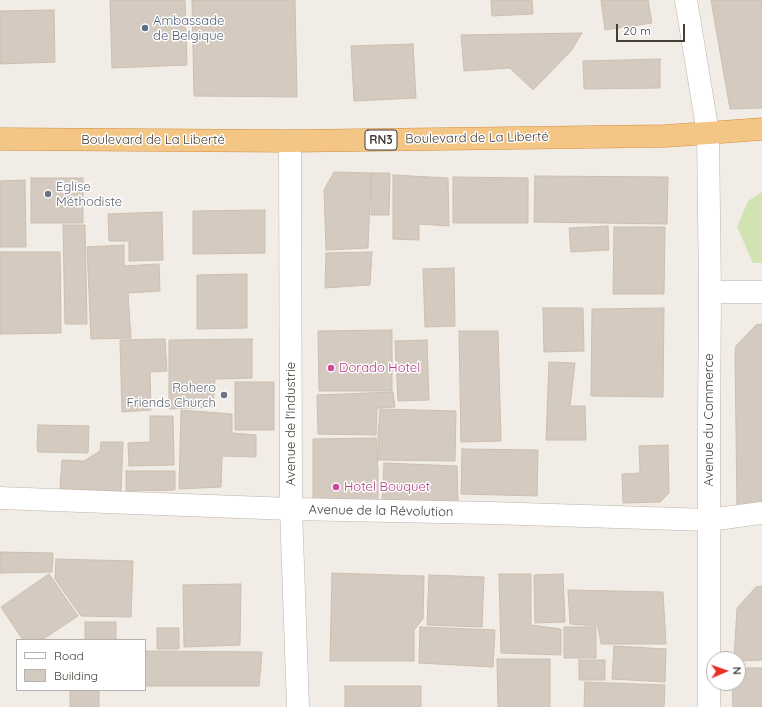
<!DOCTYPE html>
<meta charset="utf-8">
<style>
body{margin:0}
#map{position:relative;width:762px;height:707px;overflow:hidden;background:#f1ede6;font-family:Quicksand,sans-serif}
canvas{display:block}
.legend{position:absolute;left:16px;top:639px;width:130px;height:52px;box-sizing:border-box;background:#fff;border:1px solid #b4b1af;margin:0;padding:5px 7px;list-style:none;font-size:12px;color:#433d36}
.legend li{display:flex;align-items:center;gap:8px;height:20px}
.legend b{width:20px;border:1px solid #b4b1af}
.north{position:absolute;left:706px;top:651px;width:40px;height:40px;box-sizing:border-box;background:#fff;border:1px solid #b4b1af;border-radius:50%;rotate:88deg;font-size:11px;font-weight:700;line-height:16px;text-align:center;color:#433d36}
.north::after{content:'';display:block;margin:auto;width:14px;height:18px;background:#e83025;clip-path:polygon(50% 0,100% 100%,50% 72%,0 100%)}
.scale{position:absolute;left:616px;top:24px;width:69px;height:18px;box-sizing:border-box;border:2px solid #433d36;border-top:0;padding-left:5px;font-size:12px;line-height:14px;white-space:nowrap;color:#433d36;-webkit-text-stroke:3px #fff;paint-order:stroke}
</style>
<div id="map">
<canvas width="762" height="707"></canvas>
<ul class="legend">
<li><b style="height:5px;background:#fff"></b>Road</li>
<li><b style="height:11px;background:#d5cabf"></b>Building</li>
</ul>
<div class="north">N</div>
<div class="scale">20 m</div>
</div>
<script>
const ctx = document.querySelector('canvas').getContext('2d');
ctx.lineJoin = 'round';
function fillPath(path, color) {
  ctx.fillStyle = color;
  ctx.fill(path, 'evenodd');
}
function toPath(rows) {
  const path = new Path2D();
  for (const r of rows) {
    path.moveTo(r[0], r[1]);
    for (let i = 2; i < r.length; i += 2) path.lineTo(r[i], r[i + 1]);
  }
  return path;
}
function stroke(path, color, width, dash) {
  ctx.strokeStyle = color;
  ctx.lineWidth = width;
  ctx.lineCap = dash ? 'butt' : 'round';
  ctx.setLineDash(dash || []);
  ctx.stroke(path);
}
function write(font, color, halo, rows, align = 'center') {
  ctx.font = font + ' Quicksand,sans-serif';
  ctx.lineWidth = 3;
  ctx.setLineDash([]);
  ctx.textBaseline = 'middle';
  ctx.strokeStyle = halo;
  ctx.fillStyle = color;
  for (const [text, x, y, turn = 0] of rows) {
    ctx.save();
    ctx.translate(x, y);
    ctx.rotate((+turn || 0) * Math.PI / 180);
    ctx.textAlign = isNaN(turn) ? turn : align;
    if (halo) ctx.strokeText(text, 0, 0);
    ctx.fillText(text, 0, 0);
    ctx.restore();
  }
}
fillPath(toPath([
 [762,192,762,263,753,263,737,227,748,201]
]), '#d1e3b1');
const building = toPath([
 [110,0,185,0,187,65,112,68,110,0],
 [192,0,295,0,297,97,194,96,192,0],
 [491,0,532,0,533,14,492,16,491,0],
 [601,0,648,0,652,23,605,30,601,0],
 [711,0,762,0,762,108,730,109,711,0],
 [54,10,55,62,0,64,0,11,54,10],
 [582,33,571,51,533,90,510,68,464,71,461,35,582,33],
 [413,44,416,98,354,101,351,46,413,44],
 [660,59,660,88,584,89,583,61,660,59],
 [334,172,371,173,368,248,326,250,324,190,334,172],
 [371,173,390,173,389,215,371,215,371,173],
 [393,175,448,178,449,226,419,224,419,240,393,239,393,175],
 [535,176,668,177,667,224,534,222,535,176],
 [453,177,528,178,528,223,453,223,453,177],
 [31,178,83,178,83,223,31,223,31,178],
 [25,180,26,247,0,247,0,181,25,180],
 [265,210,265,253,193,254,193,211,265,210],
 [162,212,163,260,129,261,129,241,109,241,108,214,162,212],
 [63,225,85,225,87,324,65,324,63,225],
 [608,226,609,250,571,252,569,228,608,226],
 [614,227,665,227,664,294,613,294,614,227],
 [124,245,124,266,159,264,160,291,128,293,131,338,91,339,87,247,124,245],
 [0,252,60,252,61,333,0,334,0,252],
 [372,252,370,285,325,288,326,253,372,252],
 [454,268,455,326,425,327,423,269,454,268],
 [247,274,247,328,197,329,197,275,247,274],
 [543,308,583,308,584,351,544,352,543,308],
 [664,308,663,397,591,396,592,309,664,308],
 [762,324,762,503,737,506,735,353,736,346,756,325,762,324],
 [392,330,392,391,319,391,318,331,392,330],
 [459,331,498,331,501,441,461,442,459,331],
 [165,339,167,371,150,372,151,410,122,412,120,340,165,339],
 [252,339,252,378,215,379,213,407,169,409,169,340,252,339],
 [427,340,429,400,398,401,395,341,427,340],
 [549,362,575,363,570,406,585,406,586,440,546,440,549,362],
 [235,382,274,382,274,430,235,430,235,382],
 [393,392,395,407,377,408,376,435,318,434,317,395,393,392],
 [380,409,456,411,455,461,378,460,378,434,380,409],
 [181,410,232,414,232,433,256,435,256,457,222,456,221,487,179,489,181,410],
 [150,416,173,416,174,465,129,466,128,443,150,442,150,416],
 [38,425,89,426,88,453,38,452,37,447,38,425],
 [376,438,378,469,378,502,313,503,313,439,376,438],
 [101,442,123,442,121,491,60,489,62,460,84,461,100,451,101,442],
 [668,445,669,493,660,502,623,503,622,474,640,473,639,446,668,445],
 [462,449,538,450,537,496,461,494,462,449],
 [384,463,457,466,458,504,382,502,384,463],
 [126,471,175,471,175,490,126,491,126,471],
 [0,552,53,553,52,572,0,573,0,552],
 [56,559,133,561,131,617,81,616,55,579,56,559],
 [332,573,424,576,423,619,414,630,414,661,330,661,332,573],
 [49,574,78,616,42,640,23,640,1,607,49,574],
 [499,574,531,574,531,625,561,629,561,655,501,653,499,574],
 [563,574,565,622,535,623,534,575,563,574],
 [429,575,484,577,482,627,427,625,429,575],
 [241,584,240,645,184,647,183,585,241,584],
 [762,586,762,660,738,661,738,659,734,659,737,608,756,587,762,586],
 [568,590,663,592,666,644,601,644,598,626,570,624,568,590],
 [85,622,116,622,116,640,85,640,85,622],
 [420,627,495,630,493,667,419,663,420,627],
 [564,627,596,627,596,658,564,658,564,627],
 [157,628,179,628,179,649,157,649,157,628],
 [614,646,666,649,665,682,612,679,614,646],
 [145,651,262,652,259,686,145,686,145,651],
 [497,659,550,659,550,707,498,707,497,659],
 [579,660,605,660,605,680,579,680,579,660],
 [738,668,762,668,762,707,733,707,732,683,738,683,738,668],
 [585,682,665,685,664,707,584,707,585,682],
 [345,686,421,686,421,707,345,707,345,686],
 [70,690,99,690,99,707,70,707,70,690]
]);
fillPath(building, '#d5cabf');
stroke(building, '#ccbeb0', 1);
const minor = toPath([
 [708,133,710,292,709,427,709,707],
 [290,141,291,509,298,707],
 [710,292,762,292],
 [0,498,291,509,491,513,709,520,762,513]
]);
const tertiary = toPath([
 [686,0,708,133]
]);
const trunk = toPath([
 [0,139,290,141,665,136,708,133,762,129]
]);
stroke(minor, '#bcb3a9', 23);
stroke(tertiary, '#bcb3a9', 23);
stroke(trunk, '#d08e41', 23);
stroke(minor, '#fff', 22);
stroke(tertiary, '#fff', 22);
stroke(trunk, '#f4c685', 22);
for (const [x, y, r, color] of [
 [145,28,4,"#5c6f8a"],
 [48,194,4,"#6b7280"],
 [331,368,4,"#d1479c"],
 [224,395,4,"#6b7280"],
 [336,487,4,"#d1479c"]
]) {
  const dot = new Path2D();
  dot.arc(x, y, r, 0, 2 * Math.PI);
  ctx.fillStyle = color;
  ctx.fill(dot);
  stroke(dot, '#fff', 1.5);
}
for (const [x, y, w] of [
 [381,140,32]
]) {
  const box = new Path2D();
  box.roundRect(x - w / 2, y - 10, w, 20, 3);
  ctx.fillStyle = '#fff';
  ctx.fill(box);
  stroke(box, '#433d36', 1);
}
write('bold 12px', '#433d36', null, [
 ["RN3",381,140]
]);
write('13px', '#4e5e75', '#fff', [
 ["Ambassade",153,21],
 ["de Belgique",153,36]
], 'left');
write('13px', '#433d36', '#fff', [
 ["Boulevard de La Liberté",477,138,-1],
 ["Boulevard de La Liberté",153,140],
 ["Avenue du Commerce",709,420,-90],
 ["Avenue de l'Industrie",291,424,-90],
 ["Avenue de la Révolution",381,511,1]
]);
write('13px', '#5b616d', '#fff', [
 ["Eglise",56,187],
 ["Méthodiste",56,202],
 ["Rohero",216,388,"right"],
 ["Friends Church",216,403,"right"]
], 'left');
write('13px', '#b23c85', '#fff', [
 ["Dorado Hotel",339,368],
 ["Hotel Bouquet",344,487]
], 'left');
</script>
